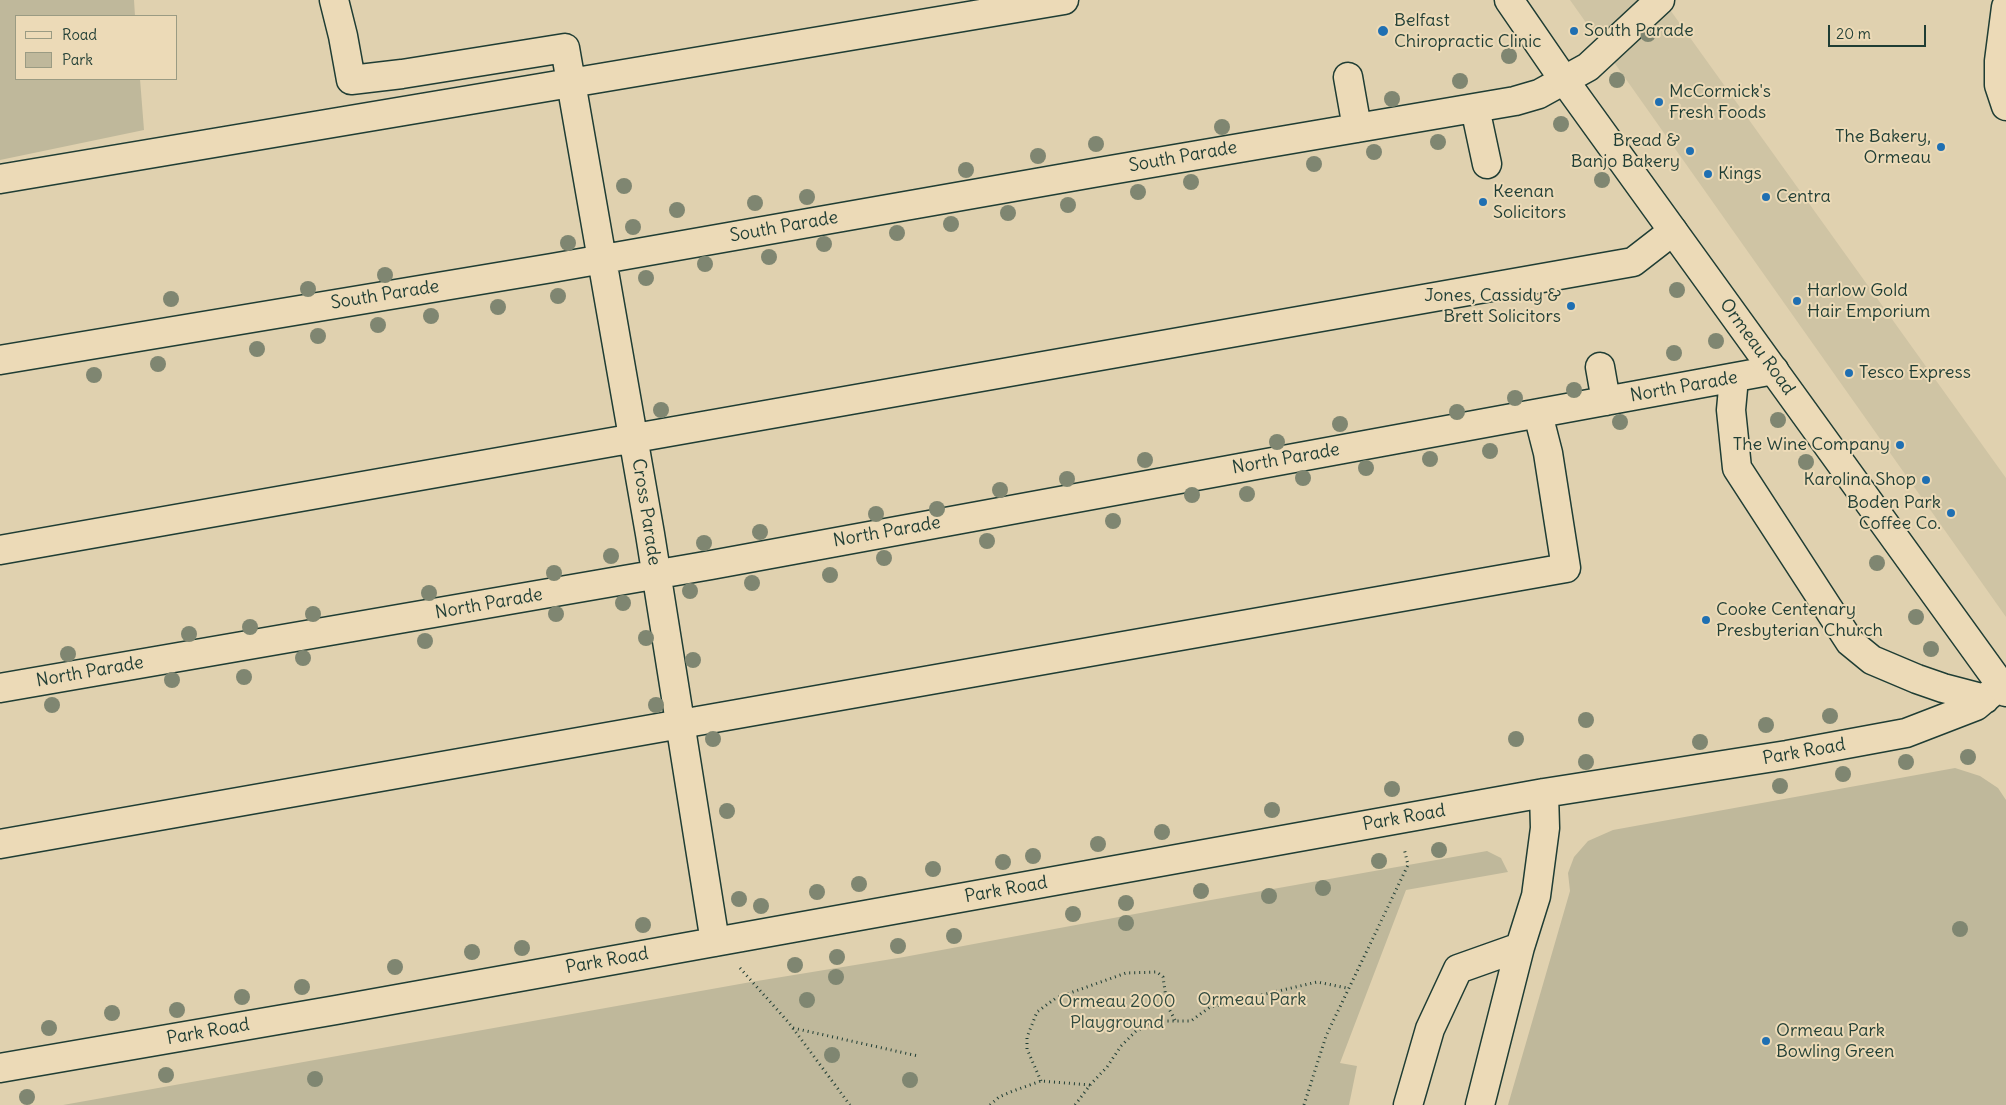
<!DOCTYPE html>
<style>
body{margin:0}
#map{position:relative;width:2006px;height:1105px;overflow:hidden;background:#e0d1af;font-family:Delius,sans-serif}
canvas{display:block}
.legend{position:absolute;left:15px;top:15px;width:162px;height:65px;box-sizing:border-box;background:#ecdab7;border:1px solid #9a9b83;margin:0;padding:6px 9px;list-style:none;font-size:15px;color:#1f3d34}
.legend li{display:flex;align-items:center;gap:10px;height:25px}
.legend b{width:25px;border:1px solid #9a9b83}
.scale{position:absolute;left:1828px;top:25px;width:98px;height:22px;box-sizing:border-box;border:2px solid #1f3d34;border-top:0;padding-left:6px;font-size:15px;line-height:18px;white-space:nowrap;color:#1f3d34;-webkit-text-stroke:4px #ecdab7;paint-order:stroke}
</style>
<div id="map">
<canvas width="2006" height="1105"></canvas>
<ul class="legend">
<li><b style="height:6px;background:#ecdab7"></b>Road</li>
<li><b style="height:14px;background:#bfb89b"></b>Park</li>
</ul>
<div class="scale">20 m</div>
</div>
<script>
const ctx = document.querySelector('canvas').getContext('2d');
ctx.lineJoin = 'round';
function fillPath(path, color) {
  ctx.fillStyle = color;
  ctx.fill(path, 'evenodd');
}
function toPath(rows) {
  const path = new Path2D();
  for (const r of rows) {
    path.moveTo(r[0], r[1]);
    for (let i = 2; i < r.length; i += 2) path.lineTo(r[i], r[i + 1]);
  }
  return path;
}
function stroke(path, color, width, dash) {
  ctx.strokeStyle = color;
  ctx.lineWidth = width;
  ctx.lineCap = dash ? 'butt' : 'round';
  ctx.setLineDash(dash || []);
  ctx.stroke(path);
}
function write(font, color, halo, rows, align = 'center') {
  ctx.font = font + ' Delius,sans-serif';
  ctx.lineWidth = 4;
  ctx.setLineDash([]);
  ctx.textBaseline = 'middle';
  ctx.strokeStyle = halo;
  ctx.fillStyle = color;
  for (const [text, x, y, turn = 0] of rows) {
    ctx.save();
    ctx.translate(x, y);
    ctx.rotate((+turn || 0) * Math.PI / 180);
    ctx.textAlign = isNaN(turn) ? turn : align;
    if (halo) ctx.strokeText(text, 0, 0);
    ctx.fillText(text, 0, 0);
    ctx.restore();
  }
}
fillPath(toPath([
 [1570,0,1663,0,2006,478,2006,617]
]), '#cfc4a4');
fillPath(toPath([
 [0,0,134,0,135,16,16,16,16,79,140,79,144,130,0,160],
 [1955,768,1980,776,1998,788,2006,800,2006,1105,1508,1105,1570,891,1568,873,1574,857,1588,841,1613,830],
 [1487,851,1501,858,1508,872,1406,890,1340,1063,1357,1066,1349,1105,63,1105,751,982,904,957,1194,903]
]), '#bfb89b');
const minor = toPath([
 [334,0,343,36,351,80,402,74,565,48,650,534,715,942],
 [2006,7,1999,61,1999,85,2006,106],
 [1348,77,1357,128],
 [1475,108,1487,164],
 [0,179,1064,0],
 [0,360,552,268,1093,173,1515,101,1539,94,1588,67,1660,0],
 [1600,367,1606,401],
 [1734,378,1731,410,1737,468,1850,642,1872,660,1917,679,1943,688,1985,699],
 [0,550,1633,262,1673,231],
 [0,688,711,565,1774,370],
 [0,844,1566,568,1548,453,1538,414],
 [0,1068,336,1010,1544,793,1787,755,1906,733,1976,706,2001,685],
 [1408,1105,1430,1029,1458,969,1520,947],
 [1480,1105,1520,947,1536,896,1545,828,1544,793]
]);
const major = toPath([
 [1509,0,1564,80,2006,692]
]);
stroke(minor, '#1f3d34', 31);
stroke(major, '#1f3d34', 31);
stroke(toPath([
 [740,968,789,1023,850,1105],
 [793,1028,918,1056],
 [1041,1081,1027,1049,1027,1037,1037,1012,1056,998,1126,973,1157,972,1163,977,1167,1005,1175,1020],
 [990,1105,999,1097,1013,1091,1041,1081,1090,1085],
 [1075,1105,1090,1085,1107,1067,1121,1046,1136,1031,1157,1021,1191,1021,1210,1007,1317,982,1347,988],
 [1304,1105,1326,1036,1408,865,1404,848]
]), '#1f3d34', 3, [1, 4]);
stroke(minor, '#ecdab7', 28);
stroke(major, '#ecdab7', 28);
ctx.fillStyle = '#7f8671';
for (const [x, y] of [
 [1648,34],
 [1509,56],
 [1617,80],
 [1460,81],
 [1392,99],
 [1561,124],
 [1222,127],
 [1438,142],
 [1096,144],
 [1374,152],
 [1038,156],
 [1314,164],
 [966,170],
 [1602,180],
 [1191,182],
 [624,186],
 [1138,192],
 [807,197],
 [755,203],
 [1068,205],
 [677,210],
 [1008,213],
 [951,224],
 [633,227],
 [897,233],
 [568,243],
 [824,244],
 [769,257],
 [705,264],
 [385,275],
 [646,278],
 [308,289],
 [1677,290],
 [558,296],
 [171,299],
 [498,307],
 [431,316],
 [378,325],
 [318,336],
 [1716,341],
 [257,349],
 [1674,353],
 [158,364],
 [94,375],
 [1574,390],
 [1515,398],
 [661,410],
 [1457,412],
 [1778,420],
 [1620,422],
 [1340,424],
 [1277,442],
 [1490,451],
 [1430,459],
 [1145,460],
 [1806,462],
 [1366,468],
 [1303,478],
 [1067,479],
 [1000,490],
 [1247,494],
 [1192,495],
 [937,509],
 [876,514],
 [1113,521],
 [760,532],
 [987,541],
 [704,543],
 [611,556],
 [884,558],
 [1877,563],
 [554,573],
 [830,575],
 [752,583],
 [690,591],
 [429,593],
 [623,603],
 [313,614],
 [556,614],
 [1916,617],
 [250,627],
 [189,634],
 [646,638],
 [425,641],
 [1931,649],
 [68,654],
 [303,658],
 [693,660],
 [244,677],
 [172,680],
 [52,705],
 [656,705],
 [1830,716],
 [1586,720],
 [1766,725],
 [713,739],
 [1516,739],
 [1700,742],
 [1968,757],
 [1586,762],
 [1906,762],
 [1843,774],
 [1780,786],
 [1392,789],
 [1272,810],
 [727,811],
 [1162,832],
 [1098,844],
 [1439,850],
 [1033,856],
 [1379,861],
 [1003,862],
 [933,869],
 [859,884],
 [1323,888],
 [1201,891],
 [817,892],
 [1269,896],
 [739,899],
 [1126,903],
 [761,906],
 [1073,914],
 [1126,923],
 [643,925],
 [1960,929],
 [954,936],
 [898,946],
 [522,948],
 [472,952],
 [837,957],
 [795,965],
 [395,967],
 [836,977],
 [302,987],
 [242,997],
 [807,1000],
 [177,1010],
 [112,1013],
 [49,1028],
 [832,1055],
 [166,1075],
 [315,1079],
 [910,1080],
 [27,1097]
]) {
  ctx.beginPath();
  ctx.arc(x, y, 8, 0, 2 * Math.PI);
  ctx.fill();
}
for (const [x, y, r, color] of [
 [1383,31,6,"#1f6fb2"],
 [1574,31,5,"#1f6fb2"],
 [1659,102,5,"#1f6fb2"],
 [1941,147,5,"#1f6fb2"],
 [1690,151,5,"#1f6fb2"],
 [1708,174,5,"#1f6fb2"],
 [1766,197,5,"#1f6fb2"],
 [1483,202,5,"#1f6fb2"],
 [1797,301,5,"#1f6fb2"],
 [1571,306,5,"#1f6fb2"],
 [1849,373,5,"#1f6fb2"],
 [1900,445,5,"#1f6fb2"],
 [1926,480,5,"#1f6fb2"],
 [1951,513,5,"#1f6fb2"],
 [1706,620,5,"#1f6fb2"],
 [1766,1041,5,"#1f6fb2"]
]) {
  const dot = new Path2D();
  dot.arc(x, y, r, 0, 2 * Math.PI);
  ctx.fillStyle = color;
  ctx.fill(dot);
  stroke(dot, '#ecdab7', 2);
}
write('18px', '#1f3d34', '#ecdab7', [
 ["Belfast",1394,21],
 ["Chiropractic Clinic",1394,42],
 ["South Parade",1584,31],
 ["McCormick's",1669,92],
 ["Fresh Foods",1669,113],
 ["The Bakery,",1931,137,"right"],
 ["Ormeau",1931,158,"right"],
 ["Bread &",1680,141,"right"],
 ["Banjo Bakery",1680,162,"right"],
 ["Kings",1718,174],
 ["Keenan",1493,192],
 ["Solicitors",1493,213],
 ["Centra",1776,197],
 ["Harlow Gold",1807,291],
 ["Hair Emporium",1807,312],
 ["Jones, Cassidy &",1561,296,"right"],
 ["Brett Solicitors",1561,317,"right"],
 ["Tesco Express",1859,373],
 ["The Wine Company",1890,445,"right"],
 ["Karolina Shop",1916,480,"right"],
 ["Boden Park",1941,503,"right"],
 ["Coffee Co.",1941,524,"right"],
 ["Cooke Centenary",1716,610],
 ["Presbyterian Church",1716,631],
 ["Ormeau Park",1776,1031],
 ["Bowling Green",1776,1052]
], 'left');
write('18px', '#1f3d34', '#ecdab7', [
 ["South Parade",1183,157,-10],
 ["South Parade",784,227,-10],
 ["South Parade",385,295,-9],
 ["Ormeau Road",1757,347,54],
 ["North Parade",1684,387,-10],
 ["North Parade",1286,459,-10],
 ["Cross Parade",646,512,81],
 ["North Parade",887,532,-10],
 ["North Parade",489,604,-10],
 ["North Parade",90,672,-10],
 ["Park Road",1804,752,-10],
 ["Park Road",1404,818,-10],
 ["Park Road",1006,890,-10],
 ["Park Road",607,961,-10],
 ["Park Road",208,1032,-10]
]);
write('18px', '#2f493e', '#ecdab7', [
 ["Ormeau Park",1252,1000],
 ["Ormeau 2000",1117,1002],
 ["Playground",1117,1023]
]);
</script>
